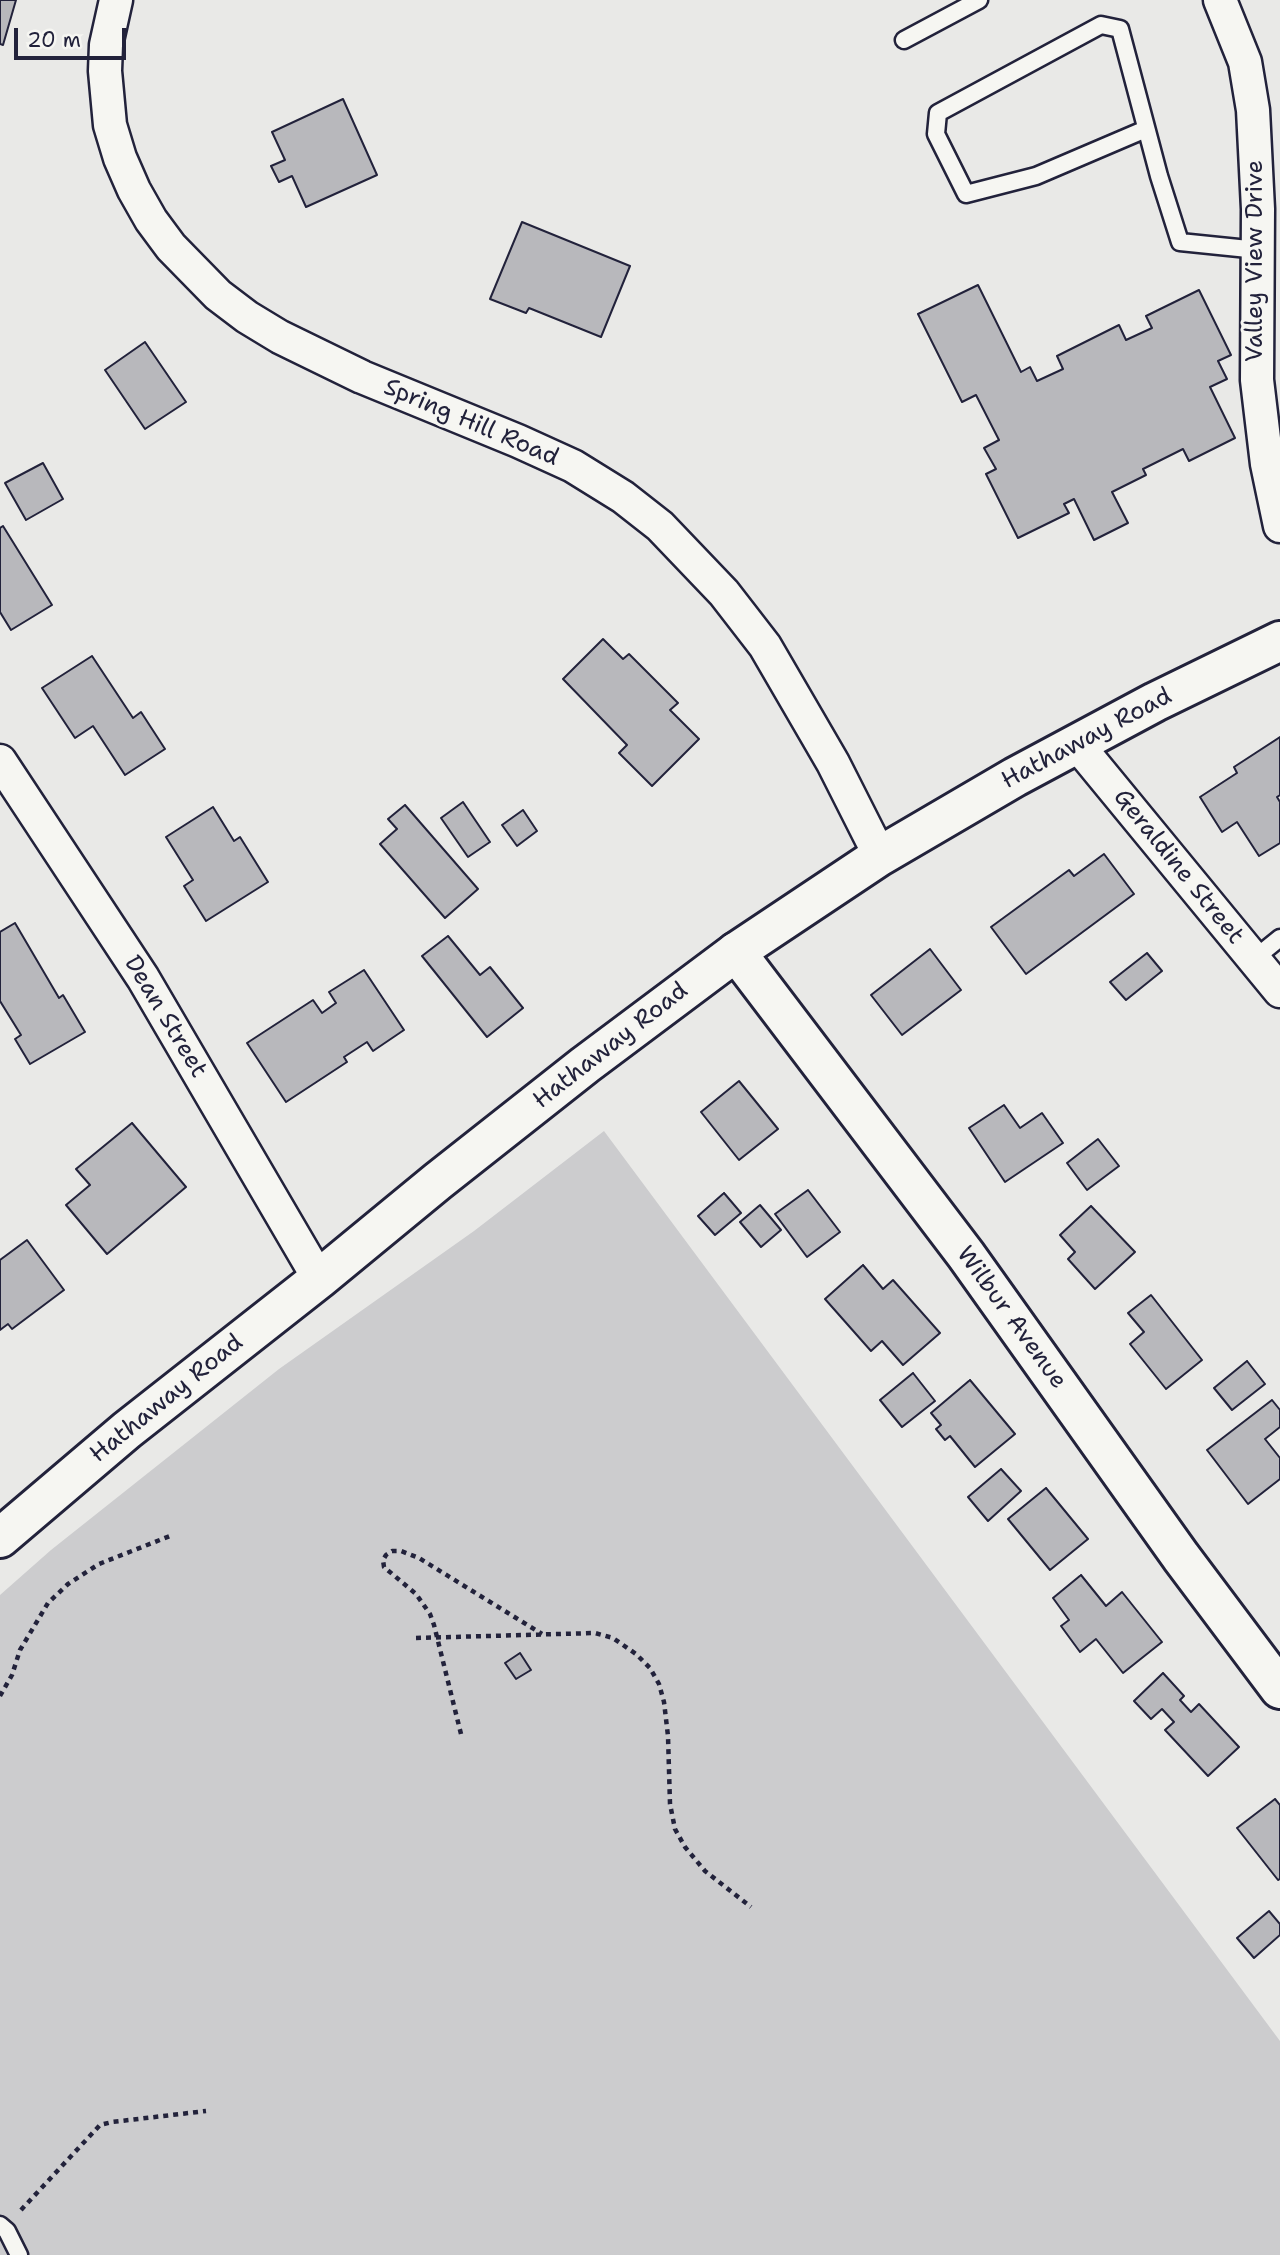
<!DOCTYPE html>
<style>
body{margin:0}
#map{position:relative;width:1280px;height:2255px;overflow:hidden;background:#e9e9e7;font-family:"Shantell Sans",sans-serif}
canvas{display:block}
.scale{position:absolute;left:14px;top:28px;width:112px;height:32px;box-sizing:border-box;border:4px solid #22223b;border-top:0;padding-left:9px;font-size:21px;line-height:24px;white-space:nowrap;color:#22223b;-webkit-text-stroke:5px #f6f6f2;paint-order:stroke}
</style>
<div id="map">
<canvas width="1280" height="2255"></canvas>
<div class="scale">20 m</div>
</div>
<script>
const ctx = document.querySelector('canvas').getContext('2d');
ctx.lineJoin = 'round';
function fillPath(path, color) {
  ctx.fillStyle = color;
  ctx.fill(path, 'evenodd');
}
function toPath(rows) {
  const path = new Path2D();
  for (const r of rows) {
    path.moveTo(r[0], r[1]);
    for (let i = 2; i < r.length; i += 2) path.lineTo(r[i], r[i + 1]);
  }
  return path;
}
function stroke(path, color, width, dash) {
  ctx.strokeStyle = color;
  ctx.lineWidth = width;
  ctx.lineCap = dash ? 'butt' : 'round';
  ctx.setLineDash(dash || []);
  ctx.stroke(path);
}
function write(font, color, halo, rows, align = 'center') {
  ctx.font = font + ' "Shantell Sans",sans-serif';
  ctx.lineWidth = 6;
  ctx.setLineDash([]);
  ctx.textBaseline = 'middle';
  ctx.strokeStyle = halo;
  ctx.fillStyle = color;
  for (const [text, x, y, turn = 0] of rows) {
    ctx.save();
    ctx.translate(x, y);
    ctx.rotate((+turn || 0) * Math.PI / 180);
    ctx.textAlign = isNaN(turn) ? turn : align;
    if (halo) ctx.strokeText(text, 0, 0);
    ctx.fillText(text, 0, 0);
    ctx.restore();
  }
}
fillPath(toPath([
 [604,1131,1280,2041,1280,2255,0,2255,0,1595,51,1550,279,1369,474,1231]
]), '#ccccce');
const building = toPath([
 [0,0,16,0,3,45,0,44,0,0],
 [343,99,377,175,306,207,292,176,279,182,271,166,285,160,272,132,343,99],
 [522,222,630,266,601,337,529,308,526,313,490,299,522,222],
 [978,285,1021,372,1030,367,1037,381,1063,369,1057,356,1119,325,1126,340,1152,328,1146,316,1199,290,1231,355,1218,361,1227,379,1210,387,1235,438,1189,461,1183,449,1143,469,1146,475,1112,492,1128,523,1094,540,1074,499,1064,504,1069,513,1018,538,986,474,996,469,984,448,999,440,976,395,962,402,918,314,978,285],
 [145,342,186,402,145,429,105,370,145,342],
 [43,463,63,499,26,520,5,483,43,463],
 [3,526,52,605,11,630,0,612,0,528,3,526],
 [603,639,623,659,629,654,678,703,670,710,699,739,652,786,619,753,627,745,563,679,603,639],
 [92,656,133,718,141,712,165,749,125,775,93,726,75,738,42,688,92,656],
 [1280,737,1280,795,1277,797,1280,802,1280,843,1259,856,1237,822,1222,832,1200,797,1237,773,1234,767,1280,737],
 [463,802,490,842,468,857,441,818,463,802],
 [405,805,478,889,445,918,380,844,397,829,388,819,405,805],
 [213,807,234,841,240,837,268,882,206,921,184,886,193,880,166,837,213,807],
 [523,810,537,831,517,846,502,825,523,810],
 [1104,854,1134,894,1026,974,991,927,1069,870,1074,876,1104,854],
 [15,923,59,998,63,995,85,1032,30,1064,15,1039,21,1035,0,1001,0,932,15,923],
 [448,936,480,975,490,967,523,1008,487,1037,422,956,448,936],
 [930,949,961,990,902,1035,871,995,930,949],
 [1147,953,1162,971,1126,1000,1110,982,1147,953],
 [364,970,404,1030,373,1051,367,1042,344,1057,347,1062,286,1102,247,1043,313,1000,322,1013,336,1003,329,992,364,970],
 [739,1081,778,1129,739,1160,701,1112,739,1081],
 [1004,1105,1020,1128,1042,1113,1063,1143,1005,1182,969,1128,1004,1105],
 [132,1123,186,1187,107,1254,66,1205,90,1185,76,1169,132,1123],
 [1098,1139,1119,1166,1087,1190,1067,1163,1098,1139],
 [808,1190,840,1232,807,1257,775,1214,808,1190],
 [724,1193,741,1213,715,1235,698,1216,724,1193],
 [760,1205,781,1230,761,1247,740,1222,760,1205],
 [1091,1206,1135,1252,1095,1289,1068,1259,1075,1252,1060,1235,1091,1206],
 [27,1240,64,1290,12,1329,8,1324,0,1330,0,1260,27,1240],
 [863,1265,883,1289,893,1280,940,1333,903,1365,882,1341,871,1351,825,1299,863,1265],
 [1151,1295,1202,1360,1166,1389,1130,1344,1144,1332,1128,1313,1151,1295],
 [1247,1361,1265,1384,1232,1410,1214,1388,1247,1361],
 [913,1373,935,1401,902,1427,880,1400,913,1373],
 [970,1380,1015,1434,975,1467,950,1436,945,1440,936,1429,941,1425,931,1413,970,1380],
 [1272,1400,1280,1410,1280,1427,1265,1439,1280,1458,1280,1479,1248,1504,1207,1450,1272,1400],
 [1001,1469,1021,1491,988,1521,968,1497,1001,1469],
 [1046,1488,1088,1539,1050,1570,1008,1519,1046,1488],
 [1081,1575,1106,1606,1122,1592,1162,1642,1123,1673,1096,1639,1080,1652,1061,1626,1069,1620,1053,1598,1081,1575],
 [520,1653,531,1670,516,1679,505,1663,520,1653],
 [1163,1673,1184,1696,1180,1700,1191,1712,1199,1704,1239,1747,1208,1776,1165,1730,1174,1722,1162,1709,1151,1719,1134,1701,1163,1673],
 [1275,1799,1280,1805,1280,1879,1278,1880,1237,1828,1275,1799],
 [1269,1911,1280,1924,1280,1935,1254,1958,1237,1938,1269,1911]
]);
fillPath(building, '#b8b8bc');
stroke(building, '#22223b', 2);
const service = toPath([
 [904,40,979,0],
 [1146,129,1036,176,966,194,936,134,938,113,1101,25,1120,29,1159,176,1180,242,1258,250],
 [1254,959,1280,938],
 [0,2225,7,2231,19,2255]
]);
const minor = toPath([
 [116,0,106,45,105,71,110,125,120,158,134,190,151,220,171,247,218,295,247,317,280,337,362,377,518,441,573,466,623,497,660,526,724,593,765,646,833,763,880,856],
 [1220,0,1245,62,1253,110,1258,209,1257,380,1267,464,1280,526],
 [1076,743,1280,991],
 [0,761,143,978,319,1279]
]);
const tertiary = toPath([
 [736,952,966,1255,1181,1557,1280,1689]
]);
const secondary = toPath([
 [0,1538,127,1430,319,1279,438,1181,585,1065,736,952,880,856,1015,777,1155,702,1280,641]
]);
stroke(service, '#22223b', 21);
stroke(minor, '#22223b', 37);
stroke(tertiary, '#22223b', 44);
stroke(secondary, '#22223b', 44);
stroke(toPath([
 [416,1638,595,1633,613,1638,636,1654,650,1668,659,1684,664,1702,668,1736,670,1804,675,1829,685,1847,705,1871,751,1907],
 [0,1696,12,1675,20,1650,48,1603,68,1584,99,1564,170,1536],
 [461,1734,434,1625,430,1614,416,1594,384,1567,383,1560,386,1555,392,1551,401,1551,419,1558,542,1634],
 [21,2210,100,2125,112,2122,206,2111]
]), '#22223b', 4.5, [5, 5]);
stroke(service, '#f6f6f2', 16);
stroke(minor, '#f6f6f2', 32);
stroke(tertiary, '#f6f6f2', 38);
stroke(secondary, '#f6f6f2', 38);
write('24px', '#22223b', '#f6f6f2', [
 ["Valley View Drive",1256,261,-90],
 ["Spring Hill Road",471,423,23],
 ["Hathaway Road",1087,739,-28],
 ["Geraldine Street",1178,867,51],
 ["Dean Street",165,1017,59],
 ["Hathaway Road",611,1046,-38],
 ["Wilbur Avenue",1011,1318,54],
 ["Hathaway Road",167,1399,-39]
]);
</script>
